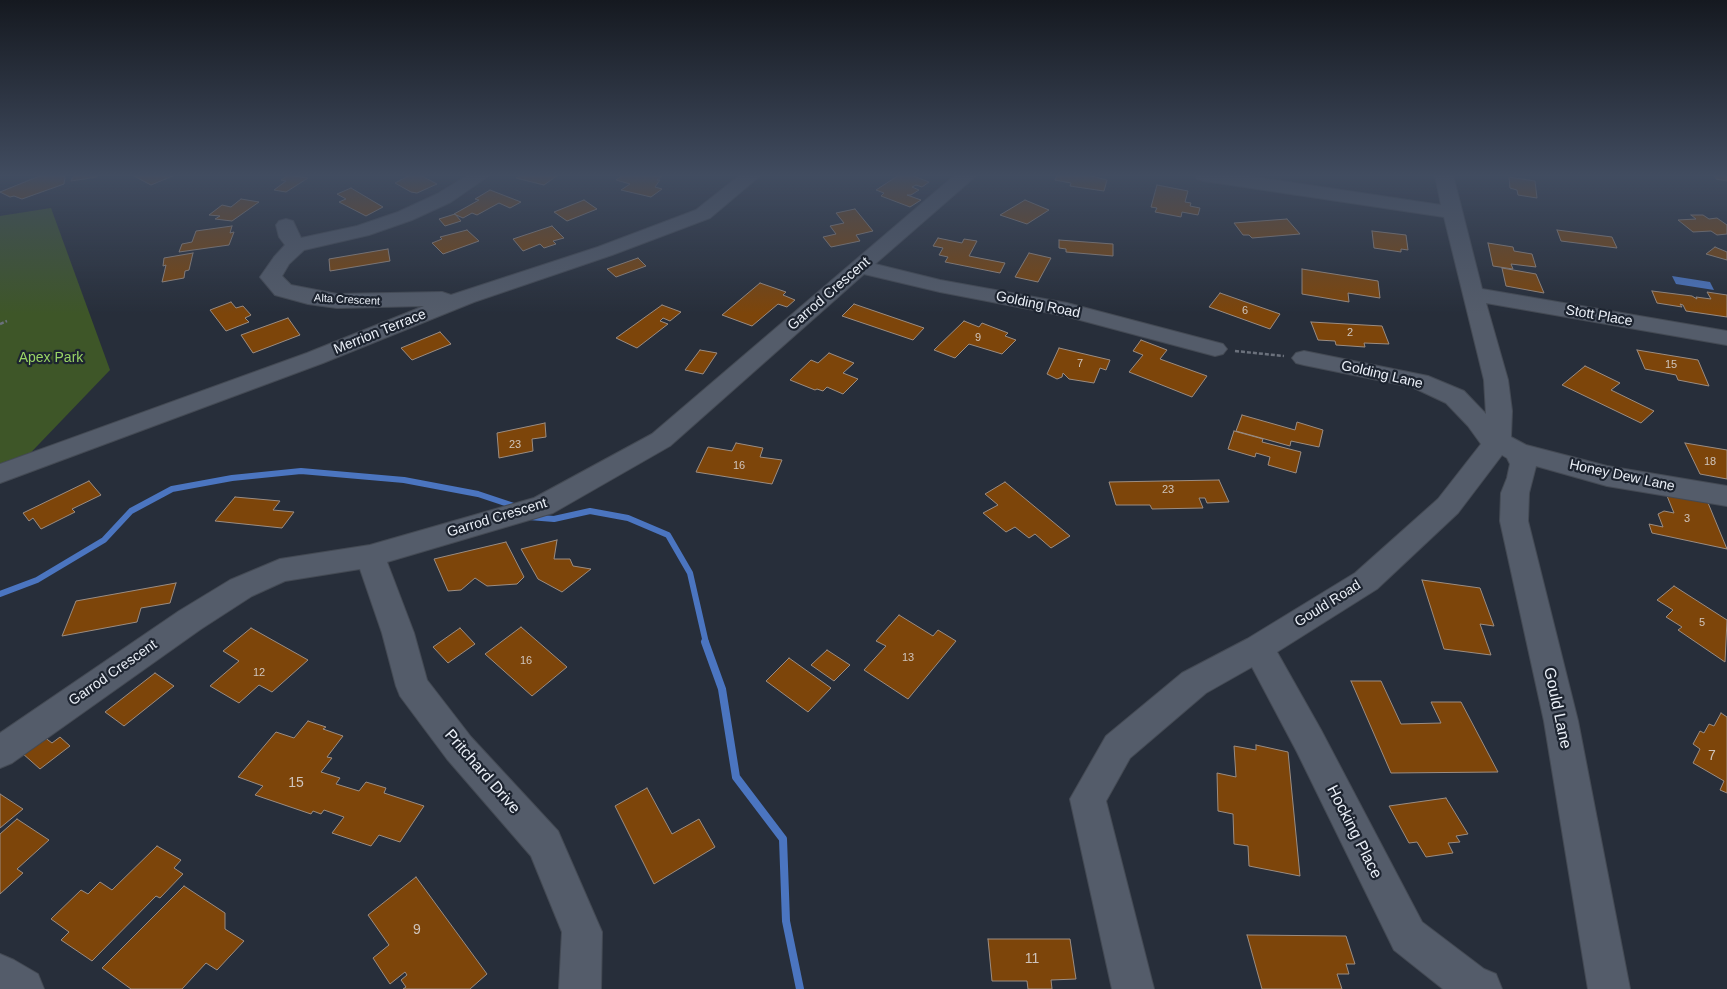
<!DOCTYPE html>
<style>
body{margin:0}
canvas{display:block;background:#272e3a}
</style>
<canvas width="1727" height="989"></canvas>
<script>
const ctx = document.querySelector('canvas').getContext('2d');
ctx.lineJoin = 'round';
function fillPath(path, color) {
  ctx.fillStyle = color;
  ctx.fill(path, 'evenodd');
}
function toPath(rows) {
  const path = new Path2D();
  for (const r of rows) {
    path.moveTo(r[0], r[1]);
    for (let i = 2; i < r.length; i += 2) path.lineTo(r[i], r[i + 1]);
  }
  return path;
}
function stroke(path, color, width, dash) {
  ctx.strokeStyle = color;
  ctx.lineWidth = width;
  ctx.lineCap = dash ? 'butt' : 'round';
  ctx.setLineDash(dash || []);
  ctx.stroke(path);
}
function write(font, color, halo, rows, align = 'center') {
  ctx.font = font + ' Arial,sans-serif';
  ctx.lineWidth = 4.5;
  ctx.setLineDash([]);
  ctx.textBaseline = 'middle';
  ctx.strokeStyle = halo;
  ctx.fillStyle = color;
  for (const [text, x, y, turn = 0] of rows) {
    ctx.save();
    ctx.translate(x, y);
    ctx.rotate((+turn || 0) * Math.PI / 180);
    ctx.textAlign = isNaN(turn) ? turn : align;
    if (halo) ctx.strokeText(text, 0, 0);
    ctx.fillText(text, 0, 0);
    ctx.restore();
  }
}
fillPath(toPath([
 [51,208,110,370,16,468,0,474,0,216]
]), '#3e5628');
fillPath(toPath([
 [1672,276,1710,282,1714,290,1676,284]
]), '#4b75c0');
stroke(toPath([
 [529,517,554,519,590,511,628,518,668,535,690,573,706,643],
 [0,594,37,580,104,540,131,511,172,489,232,478,301,471,404,480,478,494,517,507]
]), '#4b75c0', 6);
stroke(toPath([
 [705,642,722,689,736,777,783,839,786,921,800,989]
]), '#4b75c0', 8);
const building = toPath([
 [42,175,62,175,65,177,64,184,22,199,14,196,10,197,0,192,42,175],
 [74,175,98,175,97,177,71,181,74,175],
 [132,175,175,175,151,185,132,175],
 [288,175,308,178,286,192,274,190,286,181,281,180,288,175],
 [410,175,420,175,437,184,417,193,411,192,395,183,410,175],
 [520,175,558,175,544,185,516,178,520,175],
 [623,175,662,176,657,180,660,180,655,187,662,189,651,197,621,190,630,184,616,180,623,175],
 [899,175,911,175,929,182,922,187,916,185,912,187,919,190,911,195,907,195,921,200,910,207,881,196,884,193,876,190,899,175],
 [1057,175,1088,175,1107,180,1104,191,1070,186,1071,183,1055,180,1057,175],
 [1714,175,1727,175,1727,181,1716,179,1714,175],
 [1509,177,1535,181,1537,198,1518,195,1517,190,1510,188,1509,177],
 [1157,185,1188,191,1185,202,1191,203,1190,206,1200,208,1198,215,1182,212,1181,217,1155,212,1157,208,1151,207,1157,185],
 [351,188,383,207,366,216,339,202,346,199,337,194,351,188],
 [490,190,521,202,510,208,499,203,477,215,472,213,463,218,454,214,479,200,475,199,490,190],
 [241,199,259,202,232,221,215,219,220,216,209,215,222,205,231,207,241,199],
 [584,200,597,209,567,221,554,212,584,200],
 [1025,200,1049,210,1027,224,1000,215,1025,200],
 [855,209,873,231,856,235,860,241,831,247,823,237,836,234,830,226,844,223,836,213,855,209],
 [455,214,461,221,445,226,439,219,455,214],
 [1691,215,1703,215,1709,219,1717,218,1727,225,1727,234,1717,235,1711,231,1693,232,1678,220,1696,219,1691,215],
 [1287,219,1300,234,1252,238,1249,235,1243,235,1234,223,1287,219],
 [232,226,230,233,234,232,229,245,179,252,182,244,192,242,196,231,232,226],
 [552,226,564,238,553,241,556,244,544,248,540,244,523,251,513,239,552,226],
 [467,230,479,241,443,254,432,243,442,239,440,237,467,230],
 [1557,230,1612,237,1617,248,1561,241,1557,230],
 [1372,231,1406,235,1408,250,1401,249,1401,252,1374,248,1372,231],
 [938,238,962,243,964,239,977,241,969,256,1005,263,1000,273,945,262,948,257,939,255,943,248,933,246,938,238],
 [1059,240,1113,244,1113,256,1066,252,1066,249,1059,248,1059,240],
 [1488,243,1513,247,1514,251,1532,254,1536,267,1511,264,1513,269,1493,266,1488,243],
 [1715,247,1727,252,1727,260,1706,254,1715,247],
 [388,249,390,261,330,271,329,259,388,249],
 [193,253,189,270,185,271,184,278,162,282,166,265,163,266,164,258,193,253],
 [1029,253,1051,258,1038,282,1015,277,1029,253],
 [638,258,646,266,616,277,607,269,638,258],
 [1502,268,1536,274,1544,293,1506,286,1502,268],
 [1302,269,1378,281,1380,298,1348,293,1349,302,1302,294,1302,269],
 [760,283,786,292,783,295,795,300,787,307,778,304,752,326,722,315,760,283],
 [1652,291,1692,296,1697,299,1696,297,1711,299,1707,292,1727,295,1727,317,1686,311,1683,305,1680,304,1682,307,1657,303,1652,291],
 [1220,293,1280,314,1270,329,1209,307,1220,293],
 [231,302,236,308,243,306,251,315,245,318,249,322,226,331,210,310,231,302],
 [854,304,924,328,913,340,842,316,854,304],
 [662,305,681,312,670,321,663,318,660,321,668,324,637,348,616,338,662,305],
 [288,318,300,335,253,353,241,335,288,318],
 [964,321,979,327,982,323,1008,333,1005,336,1016,340,1002,354,969,344,955,358,934,350,964,321],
 [1311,322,1382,326,1389,344,1364,343,1365,347,1336,345,1335,341,1318,340,1311,322],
 [440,332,451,344,412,360,401,348,440,332],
 [1141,340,1167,350,1160,359,1207,376,1192,397,1129,372,1143,355,1133,351,1141,340],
 [1059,348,1110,360,1106,370,1100,368,1094,383,1069,379,1063,373,1062,377,1057,379,1047,374,1059,348],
 [700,350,717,353,703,374,685,370,700,350],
 [1637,350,1698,360,1709,386,1678,380,1676,375,1645,369,1637,350],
 [829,353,854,363,843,373,858,379,843,394,827,387,823,391,817,389,815,390,790,380,811,360,818,363,829,353],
 [1585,366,1620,383,1611,390,1654,411,1641,423,1562,385,1585,366],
 [1242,415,1295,430,1297,422,1323,430,1319,447,1291,441,1290,446,1236,431,1242,415],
 [545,423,546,437,532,439,533,451,499,458,497,433,545,423],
 [1234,431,1263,439,1262,442,1301,452,1296,473,1268,465,1270,457,1256,453,1255,457,1228,449,1234,431],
 [736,443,763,448,760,457,782,460,772,484,696,472,708,447,732,451,736,443],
 [1685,443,1727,450,1727,479,1700,474,1685,443],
 [1219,480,1229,502,1207,503,1205,498,1199,498,1203,508,1152,509,1150,505,1116,505,1109,482,1219,480],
 [89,481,101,495,72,509,75,512,41,529,33,518,29,521,23,513,89,481],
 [1005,482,1070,536,1051,548,1035,534,1029,538,1015,527,1006,532,983,513,998,505,985,494,1005,482],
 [1665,491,1706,498,1727,549,1652,533,1649,524,1663,527,1658,514,1664,511,1674,513,1665,491],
 [235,497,280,501,273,510,294,512,282,528,215,521,235,497],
 [557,540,554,559,570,559,573,566,591,569,562,592,538,579,521,549,557,540],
 [506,542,524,577,517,584,487,586,475,578,461,590,448,591,434,559,506,542],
 [1422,580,1480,588,1494,626,1480,624,1491,655,1444,649,1422,580],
 [176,583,170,603,141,608,137,622,62,636,76,601,176,583],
 [1674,586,1727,620,1725,662,1678,630,1682,627,1666,617,1673,610,1657,600,1674,586],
 [899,615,933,636,938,630,956,641,908,699,864,670,886,646,876,641,899,615],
 [521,627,567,667,532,696,485,654,521,627],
 [251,628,308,660,272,692,259,685,239,703,210,686,239,661,223,651,251,628],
 [460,628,475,644,448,663,433,647,460,628],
 [827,650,850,665,834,681,811,665,827,650],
 [789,658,831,688,808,712,766,681,789,658],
 [155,673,174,686,124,726,105,712,155,673],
 [1351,681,1381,681,1401,724,1441,723,1431,702,1461,702,1498,772,1391,773,1351,681],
 [1721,713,1727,717,1727,793,1720,790,1724,781,1693,763,1700,749,1693,744,1700,731,1704,733,1709,724,1714,726,1721,713],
 [308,721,326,727,323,729,343,736,327,757,332,758,321,772,340,778,336,784,359,791,366,782,386,788,384,793,424,806,400,842,379,835,371,846,332,833,344,817,324,810,321,814,313,811,311,814,255,795,263,786,238,777,276,732,294,738,308,721],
 [44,737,52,743,60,737,70,746,40,769,22,753,44,737],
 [1256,745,1288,752,1300,876,1249,866,1248,846,1234,844,1233,814,1218,811,1217,773,1236,777,1234,746,1256,750,1256,745],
 [647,788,672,834,699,819,715,847,654,884,615,806,647,788],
 [0,794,23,809,0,828,0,794],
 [1446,798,1468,834,1456,836,1460,842,1448,843,1453,853,1426,857,1417,842,1409,843,1389,806,1446,798],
 [17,819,49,840,17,869,23,873,0,894,0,834,17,819],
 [157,846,181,860,174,868,183,874,160,898,156,896,92,961,61,940,69,932,51,919,81,890,88,894,100,882,112,890,157,846],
 [416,877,487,974,470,989,403,989,406,987,401,980,407,975,405,972,390,984,373,958,389,945,368,915,416,877],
 [184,886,225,913,225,929,244,941,217,970,206,963,182,989,131,989,102,968,184,886],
 [1247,935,1346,936,1355,964,1346,964,1349,974,1337,974,1342,989,1262,989,1247,935],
 [988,939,1070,939,1076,979,1051,980,1052,989,1028,989,1027,981,992,981,988,939]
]);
fillPath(building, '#7d450a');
stroke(building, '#9b8c81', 1);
const minor = toPath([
 [468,175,490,175,451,202,412,220,369,235,304,250,289,264,282,276,291,285,337,294,442,292,451,295,598,247,696,210,740,175,761,175,710,218,612,255,474,302,323,363,0,483,0,464,307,353,424,306,337,308,308,304,275,295,260,277,274,257,285,245,279,237,276,225,279,221,286,219,293,221,301,238,357,226,398,212,437,194,468,175],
 [955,175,977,175,875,264,940,280,1067,303,1223,344,1227,349,1223,354,1215,356,1065,316,940,292,864,274,670,446,553,513,387,562,414,633,427,680,471,737,558,831,602,932,601,989,559,989,562,932,531,856,447,759,400,696,396,686,382,633,360,569,285,581,252,596,201,629,12,763,0,768,0,733,179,611,230,580,280,559,370,545,534,498,652,434,955,175],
 [1195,175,1242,175,1441,205,1435,175,1453,175,1482,289,1727,331,1727,345,1486,303,1508,380,1512,411,1511,437,1526,445,1607,466,1727,486,1727,506,1607,486,1536,466,1529,493,1528,521,1578,721,1630,989,1588,989,1544,721,1500,521,1501,493,1507,478,1510,464,1507,458,1502,455,1458,513,1377,589,1277,652,1321,730,1422,922,1484,969,1496,974,1502,989,1443,989,1394,950,1297,752,1252,667,1206,693,1130,758,1106,801,1154,989,1112,989,1070,799,1106,736,1182,673,1247,639,1355,573,1438,499,1481,444,1468,426,1446,403,1412,387,1304,365,1296,363,1292,358,1296,353,1304,351,1428,376,1464,391,1486,414,1484,380,1444,217,1204,181,1197,179,1195,175],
 [0,954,14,960,38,974,44,989,0,989,0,954]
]);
stroke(minor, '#444a54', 2);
stroke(toPath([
 [0,324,7,321],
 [1235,351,1284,356]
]), '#6b717c', 2.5, [4, 2]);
fillPath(minor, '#545c6a');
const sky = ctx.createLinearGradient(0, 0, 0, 314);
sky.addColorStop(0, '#151920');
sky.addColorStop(0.56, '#414c60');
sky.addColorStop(1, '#414c6000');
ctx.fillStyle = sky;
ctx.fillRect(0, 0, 1727, 314);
write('11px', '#eaeff7', '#1d2430', [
 ["Alta Crescent",347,300,3]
]);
write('11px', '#cfc4bc', null, [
 ["6",1245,311],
 ["2",1350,333],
 ["9",978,338],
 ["7",1080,364],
 ["15",1671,365],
 ["23",515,445],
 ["18",1710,462],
 ["16",739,466],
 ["23",1168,490],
 ["3",1687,519],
 ["5",1702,623],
 ["13",908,658],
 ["16",526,661],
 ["12",259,673]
]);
write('14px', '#eaeff7', '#1d2430', [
 ["Garrod Crescent",829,294,-41],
 ["Golding Road",1038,305,12],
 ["Stott Place",1599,316,10],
 ["Merrion Terrace",380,332,-22],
 ["Golding Lane",1382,375,13],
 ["Honey Dew Lane",1622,476,12],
 ["Garrod Crescent",497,518,-17],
 ["Gould Road",1328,604,-32],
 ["Garrod Crescent",113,673,-35]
]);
write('14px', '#99d465', '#1d2430', [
 ["Apex Park",51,358]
]);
write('14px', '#cfc4bc', null, [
 ["7",1712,756],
 ["15",296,783],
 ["9",417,930],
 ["11",1032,959]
]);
write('16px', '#eaeff7', '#1d2430', [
 ["Gould Lane",1557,708,78],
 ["Pritchard Drive",482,772,49],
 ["Hocking Place",1354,832,63]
]);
</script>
